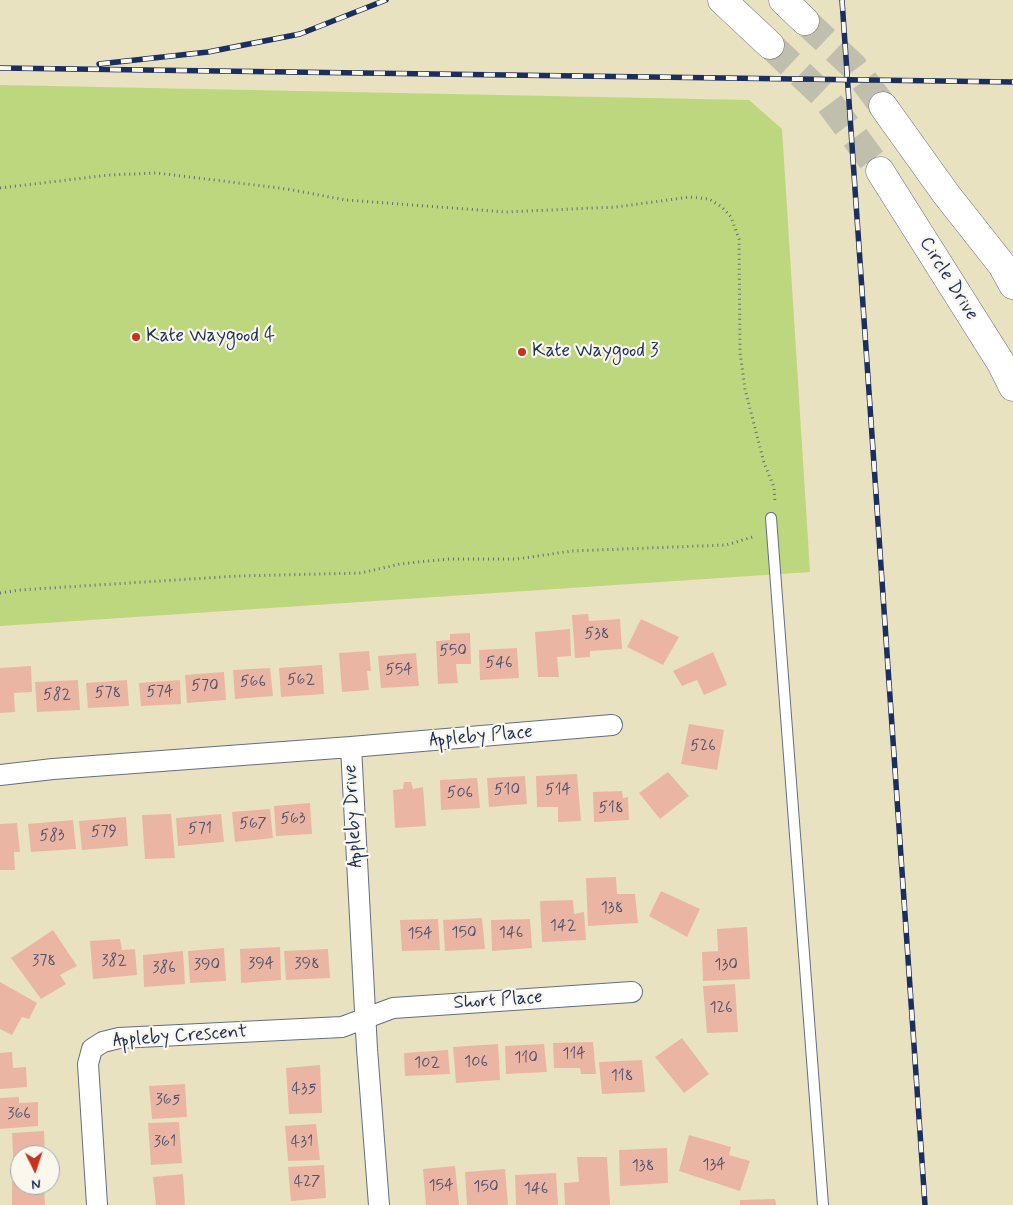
<!DOCTYPE html>
<style>
body{margin:0}
#map{position:relative;width:1013px;height:1205px;overflow:hidden;background:#e9e2c0;font-family:Mynerve,sans-serif}
canvas{display:block}
.north{position:absolute;left:10px;top:1145px;width:50px;height:50px;box-sizing:border-box;background:#fbf7ec;border:1px solid #a1a7b3;border-radius:50%;rotate:176deg;font-size:14px;font-weight:700;line-height:20px;text-align:center;color:#1b2f5e}
.north::after{content:'';display:block;margin:auto;width:18px;height:22px;background:#c8321e;clip-path:polygon(50% 0,100% 100%,50% 72%,0 100%)}
</style>
<div id="map">
<canvas width="1013" height="1205"></canvas>
<div class="north">N</div>
</div>
<script>
const ctx = document.querySelector('canvas').getContext('2d');
ctx.lineJoin = 'round';
function fillPath(path, color) {
  ctx.fillStyle = color;
  ctx.fill(path, 'evenodd');
}
function toPath(rows) {
  const path = new Path2D();
  for (const r of rows) {
    path.moveTo(r[0], r[1]);
    for (let i = 2; i < r.length; i += 2) path.lineTo(r[i], r[i + 1]);
  }
  return path;
}
function stroke(path, color, width, dash) {
  ctx.strokeStyle = color;
  ctx.lineWidth = width;
  ctx.lineCap = dash ? 'butt' : 'round';
  ctx.setLineDash(dash || []);
  ctx.stroke(path);
}
function write(font, color, halo, rows, align = 'center') {
  ctx.font = font + ' Mynerve,sans-serif';
  ctx.lineWidth = 4.5;
  ctx.setLineDash([]);
  ctx.textBaseline = 'middle';
  ctx.strokeStyle = halo;
  ctx.fillStyle = color;
  for (const [text, x, y, turn = 0] of rows) {
    ctx.save();
    ctx.translate(x, y);
    ctx.rotate((+turn || 0) * Math.PI / 180);
    ctx.textAlign = isNaN(turn) ? turn : align;
    if (halo) ctx.strokeText(text, 0, 0);
    ctx.fillText(text, 0, 0);
    ctx.restore();
  }
}
fillPath(toPath([
 [0,85,749,100,782,129,810,572,0,626]
]), '#bcd77d');
fillPath(toPath([
 [588,614,589,621,620,619,622,649,590,651,590,657,575,658,572,615],
 [641,619,679,637,663,665,627,647],
 [570,629,571,656,557,657,559,677,538,677,535,632],
 [470,633,471,664,456,664,458,683,438,684,436,641,450,640,450,634],
 [517,648,519,678,480,680,479,650],
 [369,651,371,671,367,671,369,690,342,692,339,653],
 [713,652,727,685,704,695,697,680,682,686,673,671],
 [416,653,419,686,381,688,378,656],
 [322,665,324,694,281,697,279,668],
 [31,666,32,692,14,693,15,712,0,713,0,668],
 [270,668,273,696,235,699,233,670],
 [224,672,226,700,187,703,185,675],
 [78,680,80,710,37,712,35,682],
 [127,680,129,706,88,708,86,683],
 [180,680,181,704,141,706,139,683],
 [689,724,724,730,717,770,681,764],
 [668,772,689,796,660,819,639,793],
 [577,774,581,821,558,822,558,807,537,807,536,776],
 [525,776,527,804,489,807,487,778],
 [477,778,480,808,441,810,440,780],
 [404,782,411,782,413,789,423,787,426,826,395,828,393,790,403,789],
 [622,791,623,798,628,797,629,820,594,822,593,792],
 [310,803,312,834,276,836,274,806],
 [270,809,273,838,235,842,232,812],
 [171,814,175,858,145,859,142,815],
 [221,814,224,842,178,846,176,818],
 [126,817,128,846,82,850,79,821],
 [73,820,76,849,31,852,28,824],
 [17,823,20,852,14,852,15,870,0,870,0,824],
 [616,877,617,894,635,894,638,923,588,926,586,878],
 [661,891,700,909,687,937,649,916],
 [573,900,574,914,584,912,586,940,542,942,540,901],
 [482,918,485,949,445,951,443,920],
 [438,919,440,950,402,951,400,920],
 [530,919,532,948,492,951,491,920],
 [747,927,750,979,703,981,702,952,718,951,717,929],
 [53,930,77,966,60,975,66,984,41,999,11,958],
 [120,939,122,950,135,949,137,975,93,979,90,941],
 [280,947,281,980,241,983,240,949],
 [224,948,226,981,190,983,188,951],
 [328,949,330,978,286,980,284,951],
 [183,951,185,984,144,987,143,955],
 [0,982,37,1003,29,1019,22,1017,12,1035,0,1029],
 [735,984,738,1032,707,1033,703,986],
 [682,1038,709,1074,684,1093,655,1057],
 [593,1042,596,1074,581,1074,580,1068,554,1068,553,1043],
 [498,1044,500,1080,456,1083,453,1047],
 [544,1044,547,1072,506,1074,505,1046],
 [448,1050,450,1074,405,1076,404,1053],
 [12,1052,13,1068,26,1067,27,1087,0,1089,0,1053],
 [642,1060,645,1092,602,1094,599,1062],
 [320,1065,322,1113,289,1114,286,1068],
 [185,1084,187,1117,152,1119,149,1086],
 [19,1097,19,1103,38,1102,38,1126,0,1129,0,1098],
 [179,1122,182,1163,151,1165,148,1123],
 [316,1124,320,1160,288,1161,285,1126],
 [44,1131,45,1155,20,1155,20,1172,14,1173,12,1133],
 [689,1135,731,1147,729,1155,750,1161,740,1191,679,1171],
 [667,1148,668,1183,620,1186,619,1150],
 [577,1157,607,1157,610,1205,565,1205,564,1183,579,1182],
 [324,1165,326,1198,291,1201,288,1167],
 [455,1166,459,1205,426,1205,423,1169],
 [505,1169,508,1205,467,1205,465,1172],
 [556,1173,558,1205,516,1205,515,1175],
 [183,1174,185,1205,156,1205,153,1177],
 [20,1180,20,1185,44,1185,45,1205,12,1205,12,1181],
 [775,1199,776,1205,740,1205,740,1200]
]), '#eab6a3');
stroke(toPath([
 [805,21,853,66,883,106],
 [770,45,825,97,880,171]
]), '#c0beac', 28, [28, 14]);
const service = toPath([
 [771,518,823,1205]
]);
const minor = toPath([
 [351,747,612,725],
 [0,775,53,769,351,747,367,1049,379,1205],
 [97,1205,88,1064,92,1049,103,1042,119,1038,342,1027,393,1008,632,992]
]);
const motorway = toPath([
 [722,0,770,45],
 [783,0,805,21],
 [883,106,946,194,1002,265,1013,285],
 [880,171,1001,363,1013,387]
]);
stroke(service, '#636e80', 12);
stroke(minor, '#636e80', 22);
stroke(motorway, '#636e80', 29);
stroke(toPath([
 [0,188,109,175,157,173,287,189,346,200,506,212,616,207,690,197,709,199,722,207,731,217,739,239,740,352,745,389,764,463,774,487,775,503],
 [0,593,19,590,238,576,361,573,400,564,448,559,517,559,572,551,726,545,756,536]
]), '#636e80', 3, [1, 4]);
stroke(service, '#fff', 10);
stroke(minor, '#fff', 20);
stroke(motorway, '#fff', 28);
const rail = toPath([
 [842,0,925,1205],
 [99,64,208,52,300,34,386,0],
 [0,68,1013,82]
]);
stroke(rail, '#1b2f5e', 5.5);
stroke(rail, '#fbf7ec', 4, [11]);
for (const [x, y, r, color] of [
 [136,337,5,"#c8321e"],
 [522,352,5,"#c8321e"]
]) {
  const dot = new Path2D();
  dot.arc(x, y, r, 0, 2 * Math.PI);
  ctx.fillStyle = color;
  ctx.fill(dot);
  stroke(dot, '#fbf7ec', 2);
}
write('16px', '#4f516f', null, [
 ["538",597,635],
 ["550",453,652],
 ["546",499,664],
 ["554",399,671],
 ["562",301,681],
 ["566",253,683],
 ["570",205,687],
 ["574",160,693],
 ["578",108,694],
 ["582",57,696],
 ["526",703,747],
 ["510",507,791],
 ["514",558,791],
 ["506",460,794],
 ["518",611,809],
 ["563",293,820],
 ["567",253,825],
 ["571",200,830],
 ["579",104,833],
 ["583",52,837],
 ["138",612,909],
 ["142",563,927],
 ["150",464,934],
 ["146",511,934],
 ["154",420,935],
 ["378",44,962],
 ["382",114,962],
 ["394",261,965],
 ["398",307,965],
 ["390",207,966],
 ["130",726,966],
 ["386",164,969],
 ["126",721,1009],
 ["114",574,1055],
 ["110",526,1059],
 ["106",476,1063],
 ["102",427,1064],
 ["118",622,1077],
 ["435",304,1090],
 ["365",168,1101],
 ["366",19,1115],
 ["361",165,1143],
 ["431",302,1143],
 ["134",714,1166],
 ["138",643,1167],
 ["427",307,1183],
 ["154",441,1187],
 ["150",486,1188],
 ["146",536,1190]
]);
write('19px', '#1b2f5e', '#fbf7ec', [
 ["Circle Drive",948,279,58],
 ["Appleby Place",481,737,-5],
 ["Appleby Drive",354,816,-93],
 ["Short Place",498,1001,-4],
 ["Appleby Crescent",180,1037,-4]
]);
write('19px', '#1b2f5e', '#fbf7ec', [
 ["Kate Waygood 4",146,337],
 ["Kate Waygood 3",532,352]
], 'left');
</script>
